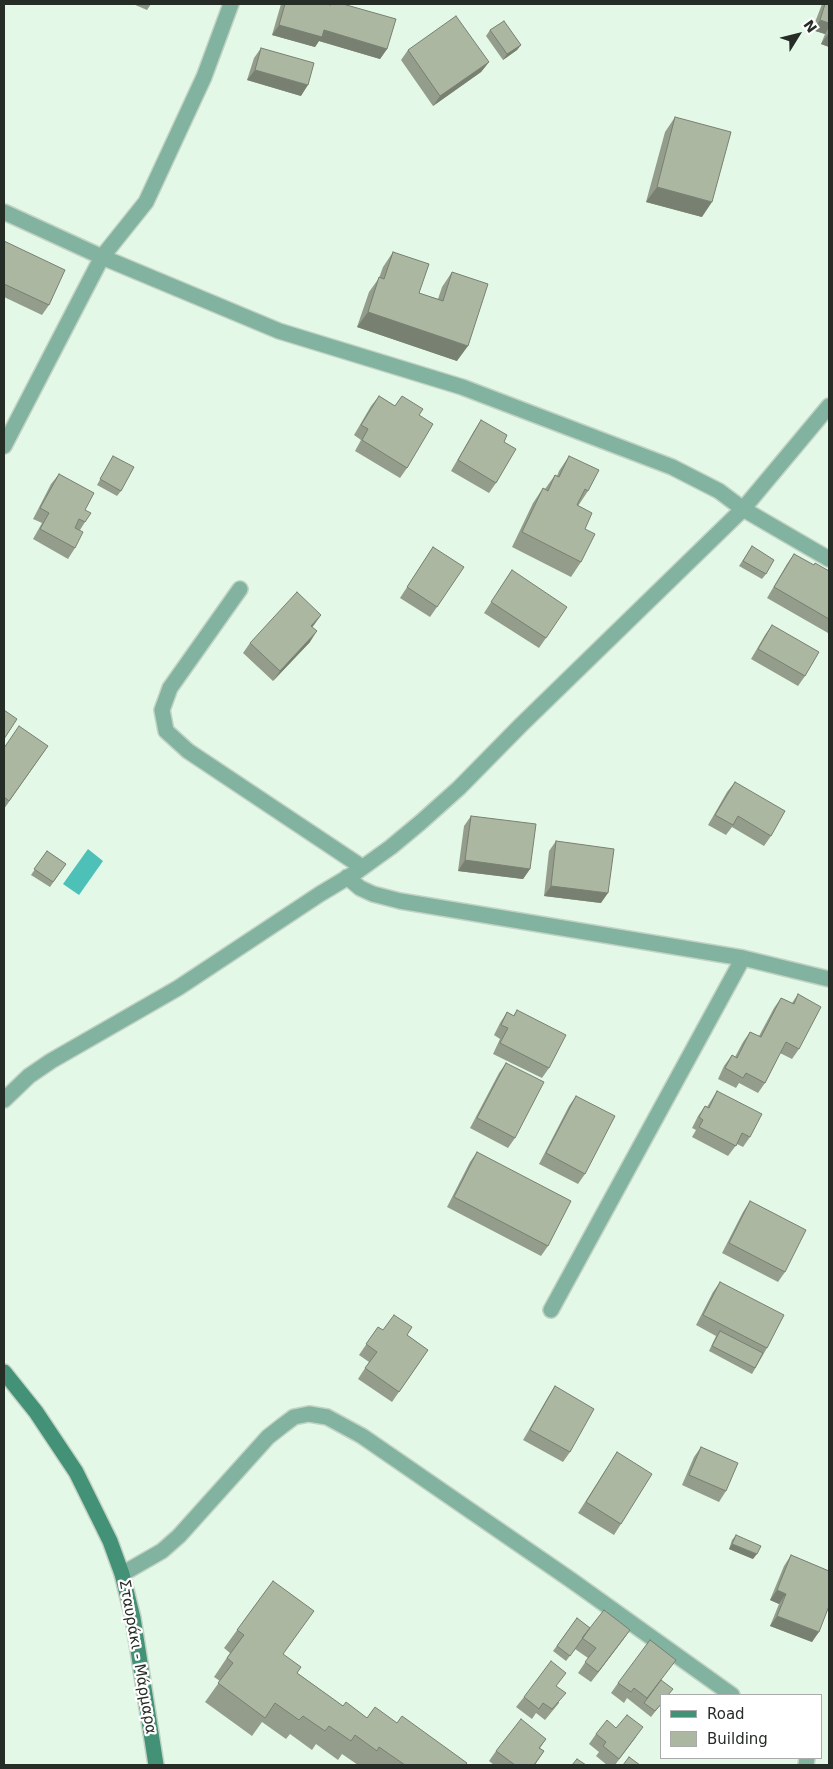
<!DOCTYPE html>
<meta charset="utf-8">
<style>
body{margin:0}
#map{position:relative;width:833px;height:1769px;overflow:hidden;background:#e4f8e7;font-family:"DejaVu Sans",sans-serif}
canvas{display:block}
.frame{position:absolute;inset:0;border:5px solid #262d27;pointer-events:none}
.legend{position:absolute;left:660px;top:1694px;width:162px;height:65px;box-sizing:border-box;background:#fff;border:1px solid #a8aba9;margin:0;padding:6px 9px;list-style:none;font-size:15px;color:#262d27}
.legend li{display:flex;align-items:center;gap:10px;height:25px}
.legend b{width:25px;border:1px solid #a8aba9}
.north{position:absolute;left:773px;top:10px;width:50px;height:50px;-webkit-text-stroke:4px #fff;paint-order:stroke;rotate:54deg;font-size:14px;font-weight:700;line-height:20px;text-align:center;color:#262d27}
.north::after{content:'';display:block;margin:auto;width:18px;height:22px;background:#262d27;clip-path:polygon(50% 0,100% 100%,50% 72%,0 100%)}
</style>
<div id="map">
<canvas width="833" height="1769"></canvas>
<div class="frame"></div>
<ul class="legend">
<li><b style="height:6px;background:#439278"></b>Road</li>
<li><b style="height:14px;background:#acb7a2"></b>Building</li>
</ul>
<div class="north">N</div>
</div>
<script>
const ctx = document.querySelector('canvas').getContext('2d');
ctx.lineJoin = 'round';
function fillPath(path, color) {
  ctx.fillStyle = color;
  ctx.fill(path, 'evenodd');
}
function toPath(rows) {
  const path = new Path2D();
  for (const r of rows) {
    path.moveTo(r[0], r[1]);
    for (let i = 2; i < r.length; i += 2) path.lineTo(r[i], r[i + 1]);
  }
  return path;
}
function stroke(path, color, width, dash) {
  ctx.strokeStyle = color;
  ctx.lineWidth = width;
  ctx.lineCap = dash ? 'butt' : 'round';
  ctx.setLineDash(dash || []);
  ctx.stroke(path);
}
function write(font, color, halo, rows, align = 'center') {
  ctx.font = font + ' "DejaVu Sans",sans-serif';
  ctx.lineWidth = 4.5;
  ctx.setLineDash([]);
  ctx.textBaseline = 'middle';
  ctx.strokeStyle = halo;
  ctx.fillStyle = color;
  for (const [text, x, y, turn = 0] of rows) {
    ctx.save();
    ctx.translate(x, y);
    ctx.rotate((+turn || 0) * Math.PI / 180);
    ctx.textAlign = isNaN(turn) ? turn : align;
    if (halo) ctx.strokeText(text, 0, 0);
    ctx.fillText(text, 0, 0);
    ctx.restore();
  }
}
fillPath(toPath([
 [88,849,103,861,79,895,63,884]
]), '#4dc0b8');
const street = toPath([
 [4,212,102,257,279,331,462,387,672,467,719,491,743,509,829,559],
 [4,446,102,257,146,202,204,77,231,4],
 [240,589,170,688,162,710,166,731,188,751,362,867],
 [347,877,360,888,373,894,400,901,743,958,829,979],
 [4,1100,29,1076,51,1061,178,988,320,894,355,873,391,847,421,822,459,788,521,725,743,509,829,406],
 [551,1310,743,958],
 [122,1574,162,1551,179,1536,268,1437,282,1426,294,1417,309,1414,327,1417,362,1436,571,1580,732,1695],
 [806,1765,807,1758]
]);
const secondary = toPath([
 [4,1372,36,1412,76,1472,110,1541,122,1574,133,1618,156,1765]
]);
stroke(street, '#c2d3c4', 18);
stroke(secondary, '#c2d3c4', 18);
stroke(street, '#82b2a0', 15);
stroke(secondary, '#439278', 15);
fillPath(toPath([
 [133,4,151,4,147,10],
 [281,4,326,4,330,5,331,4,343,4,387,49,380,59,319,41,315,47,272,35],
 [822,4,829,4,829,47,821,44,825,34,812,30],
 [490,30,521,45,517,50,503,60,486,36],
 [261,48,301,96,247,80,254,58],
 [408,50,489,62,481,72,433,106,401,60],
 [675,117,702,217,646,202,665,132],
 [4,241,49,305,42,315,4,297],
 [393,252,419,293,438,299,442,287,452,272,457,361,357,327,369,292,379,278,383,267],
 [379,396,395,406,402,396,419,415,407,468,400,478,355,451,361,440,354,435,371,406],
 [481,420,504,442,496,483,489,493,451,471,474,431],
 [113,456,121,491,117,496,97,485],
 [569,456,588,491,578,506,585,529,581,562,571,577,512,547,533,503,543,488,545,489,555,475,557,476,559,471],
 [59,474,85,522,80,530,75,548,68,559,33,539,42,523,33,519,51,484],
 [752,546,766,574,762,579,739,566],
 [433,547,437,607,430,617,400,598],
 [794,554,814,565,829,571,829,631,828,633,767,598,787,564],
 [512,570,546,638,539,648,484,613],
 [321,615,312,627,310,642,273,681,243,653,250,643],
 [772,625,805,676,798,686,751,659,765,635],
 [48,746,4,809,4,748],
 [735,782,771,836,764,846,732,827,726,835,708,825,727,792],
 [471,816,530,869,523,879,458,871,464,826],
 [556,841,601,903,544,896,549,851],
 [47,851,66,864,50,887,31,875],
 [798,994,799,1049,792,1059,780,1053,765,1083,758,1093,739,1083,736,1088,718,1079,724,1066,732,1055,735,1057,743,1042,750,1032,759,1036,774,1008,781,998,792,1003],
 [517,1010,549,1068,542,1078,493,1054,500,1039,494,1035,500,1023,507,1012,513,1016],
 [506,1063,515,1138,508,1148,470,1128,499,1073],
 [717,1091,750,1137,743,1147,737,1144,728,1156,692,1137,696,1130,692,1128,698,1116,705,1106,707,1107],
 [576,1096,585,1174,578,1184,539,1164,569,1106],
 [477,1152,548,1246,541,1256,447,1207,470,1162],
 [750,1201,785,1272,778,1282,722,1253,743,1212],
 [720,1282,767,1348,752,1374,709,1351,716,1336,696,1325,713,1292],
 [378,1327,383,1330,407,1335,428,1350,392,1402,358,1379,369,1362,359,1355],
 [555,1386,570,1452,563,1462,523,1440,548,1397],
 [701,1447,726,1491,719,1502,682,1485,694,1457],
 [617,1452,621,1524,614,1535,578,1513],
 [736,1535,753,1559,729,1549,732,1540],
 [791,1555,829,1571,829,1609,828,1608,812,1642,770,1626,779,1604,770,1600,784,1566],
 [273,1581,283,1654,297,1673,343,1706,367,1718,397,1723,465,1765,358,1765,342,1754,338,1760,316,1744,312,1750,290,1734,286,1739,262,1722,252,1736,205,1702,220,1681,214,1677,230,1653,224,1648],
 [577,1618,590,1628,630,1630,591,1682,578,1673,588,1658,575,1649,576,1648,566,1661,553,1651],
 [662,1680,662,1703,651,1717,627,1698,624,1703,611,1693,618,1683],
 [557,1686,559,1703,545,1720,536,1713,532,1719,516,1707,524,1697],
 [616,1728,636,1737,615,1765,607,1765,596,1756,599,1752,589,1744,596,1734],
 [546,1739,540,1748,544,1751,535,1765,494,1765,489,1761,496,1751]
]), '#949d8b');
fillPath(toPath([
 [820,20,829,23,829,27,825,34,812,30],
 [279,25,324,30,387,49,380,59,319,41,315,47,272,35],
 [828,34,829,35,829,47,821,44],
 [521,45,517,50,503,60,507,54],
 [489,62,481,72,433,106,440,96],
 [255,70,308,85,301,96,247,80],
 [657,187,712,202,702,217,646,202],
 [368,312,468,346,457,361,357,327],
 [321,615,314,625,304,636,311,626],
 [317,631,310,642,273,681,280,671],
 [465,860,530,869,523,879,458,871],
 [551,886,608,893,601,903,544,896],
 [732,1544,757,1554,753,1559,729,1549],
 [777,1590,786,1594,779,1604,770,1600],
 [777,1616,819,1632,812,1642,770,1626],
 [630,1630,623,1640,591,1682,598,1672]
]), '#788071');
const building = toPath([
 [285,4,326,4,331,5,332,4,343,4,396,19,387,49,324,30,322,37,279,25,285,4],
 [825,4,829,4,829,23,820,20,825,4],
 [456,16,489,62,440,96,408,50,456,16],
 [504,21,521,45,507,54,490,30,504,21],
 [261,48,314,63,308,85,255,70,261,48],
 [675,117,731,132,712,202,657,187,675,117],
 [4,241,65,270,49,305,4,284,4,241],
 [393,252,429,264,419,293,443,301,452,272,488,284,468,346,368,312,379,277,384,279,393,252],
 [379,396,395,406,402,396,423,409,419,415,433,424,407,468,362,440,368,429,361,425,379,396],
 [481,420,507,435,504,442,516,449,496,483,458,460,481,420],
 [113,456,134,467,121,491,100,479,113,456],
 [569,456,599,470,588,491,585,489,577,505,592,513,585,529,595,534,581,562,522,532,543,488,548,491,555,475,559,477,569,456],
 [59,474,94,493,85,510,91,513,85,522,79,519,75,528,83,532,75,548,40,529,49,513,40,508,59,474],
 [752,546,774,560,766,574,743,561,752,546],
 [433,547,464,567,437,607,407,587,433,547],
 [794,554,814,565,815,563,829,571,829,619,774,587,794,554],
 [512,570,567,607,546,638,491,602,512,570],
 [297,592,321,615,311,626,317,631,280,671,250,643,297,592],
 [772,625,819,652,805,676,758,649,772,625],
 [4,710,17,719,4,739,4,710],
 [19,726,48,746,9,801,4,797,4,748,19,726],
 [735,782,785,811,771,836,738,816,733,825,715,815,735,782],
 [471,816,536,824,530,869,465,860,471,816],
 [556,841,614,849,608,893,551,886,556,841],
 [47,851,66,864,53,882,34,869,47,851],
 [798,994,821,1007,799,1049,786,1042,765,1083,746,1073,743,1078,725,1068,732,1055,737,1058,750,1032,761,1037,781,998,794,1004,798,994],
 [517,1010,566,1035,549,1068,500,1043,508,1028,501,1025,507,1012,514,1016,517,1010],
 [506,1063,544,1082,515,1138,477,1118,506,1063],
 [717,1091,762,1114,750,1137,742,1133,736,1146,699,1127,703,1120,699,1117,705,1106,709,1108,717,1091],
 [576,1096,615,1116,585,1174,546,1153,576,1096],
 [477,1152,571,1201,548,1246,454,1197,477,1152],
 [750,1201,806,1230,785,1272,729,1243,750,1201],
 [720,1282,784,1315,767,1348,703,1315,720,1282],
 [394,1315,412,1327,407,1335,428,1350,399,1392,365,1368,377,1352,366,1344,378,1327,383,1330,394,1315],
 [720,1331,763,1353,755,1368,712,1346,720,1331],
 [555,1386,594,1409,570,1452,530,1430,555,1386],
 [701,1447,738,1463,726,1491,689,1475,701,1447],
 [617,1452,652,1474,621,1524,586,1502,617,1452],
 [736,1535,761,1546,757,1554,732,1544,736,1535],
 [791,1555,829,1571,829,1606,819,1632,777,1616,786,1594,777,1590,791,1555],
 [273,1581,314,1611,283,1654,301,1667,297,1673,343,1706,346,1702,367,1718,375,1707,397,1723,402,1716,467,1763,465,1765,405,1765,379,1747,377,1751,355,1735,351,1741,329,1726,325,1731,303,1716,299,1720,275,1703,265,1718,218,1683,233,1663,227,1658,244,1635,237,1630,273,1581],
 [604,1610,630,1630,598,1672,585,1662,596,1648,582,1638,604,1610],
 [577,1618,590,1628,570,1656,557,1646,577,1618],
 [650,1640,676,1660,647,1698,634,1688,631,1692,618,1683,650,1640],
 [551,1661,566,1673,556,1686,566,1693,552,1709,543,1703,539,1709,524,1697,551,1661],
 [661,1680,673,1689,668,1695,662,1695,662,1703,655,1711,644,1703,661,1680],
 [627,1715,643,1727,619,1759,603,1746,606,1742,596,1734,607,1720,616,1728,627,1715],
 [521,1719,546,1739,539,1748,544,1751,534,1765,515,1765,496,1751,521,1719],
 [629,1757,640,1765,623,1765,629,1757],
 [577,1759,586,1765,572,1765,577,1759]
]);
fillPath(building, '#acb7a2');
stroke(building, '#788071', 1);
write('15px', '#262d27', '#fff', [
 ["Σταυράκι - Μάρμαρα",137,1657,80]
]);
</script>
